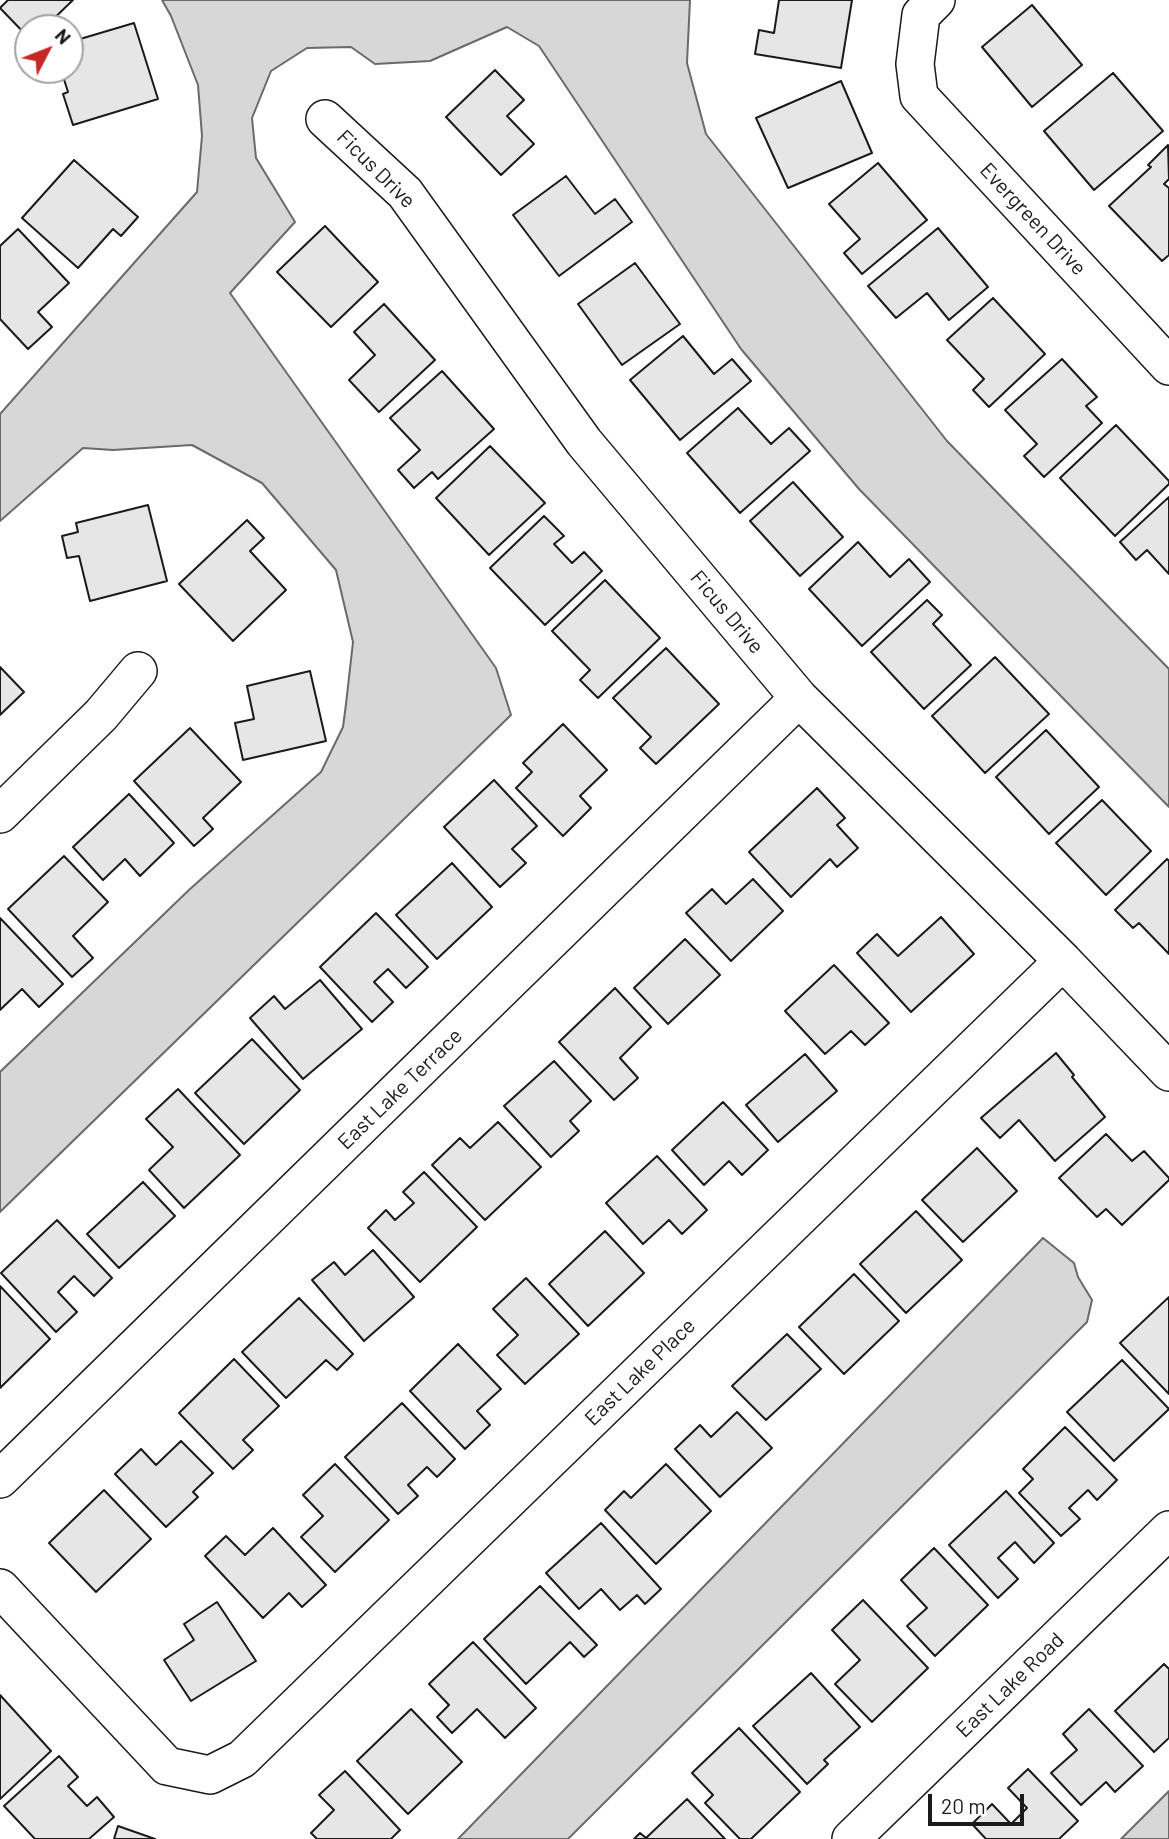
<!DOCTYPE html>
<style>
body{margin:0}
#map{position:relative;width:1169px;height:1839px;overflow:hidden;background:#fff;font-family:Barlow,sans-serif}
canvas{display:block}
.north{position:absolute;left:14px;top:14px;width:70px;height:70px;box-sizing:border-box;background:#fff;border:2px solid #a3a3a3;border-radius:50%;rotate:48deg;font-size:19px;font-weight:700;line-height:28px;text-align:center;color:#1a1a1a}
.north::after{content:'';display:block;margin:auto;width:24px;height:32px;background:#c62828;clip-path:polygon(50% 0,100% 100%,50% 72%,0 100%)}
.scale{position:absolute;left:928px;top:1794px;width:96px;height:32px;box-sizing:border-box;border:4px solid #1a1a1a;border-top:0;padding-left:9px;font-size:21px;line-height:24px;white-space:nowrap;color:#1a1a1a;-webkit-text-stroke:5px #fff;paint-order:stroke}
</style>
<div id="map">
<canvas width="1169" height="1839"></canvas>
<div class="north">N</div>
<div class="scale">20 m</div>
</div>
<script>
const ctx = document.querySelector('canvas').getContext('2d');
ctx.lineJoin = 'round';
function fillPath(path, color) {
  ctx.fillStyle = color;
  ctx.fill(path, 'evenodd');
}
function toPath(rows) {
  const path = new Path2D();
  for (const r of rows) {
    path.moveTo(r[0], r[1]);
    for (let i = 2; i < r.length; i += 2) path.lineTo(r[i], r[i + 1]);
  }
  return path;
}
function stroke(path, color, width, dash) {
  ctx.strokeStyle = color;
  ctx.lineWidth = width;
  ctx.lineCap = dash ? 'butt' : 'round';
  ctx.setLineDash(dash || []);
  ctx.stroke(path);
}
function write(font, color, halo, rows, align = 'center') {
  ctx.font = font + ' Barlow,sans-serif';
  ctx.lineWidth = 5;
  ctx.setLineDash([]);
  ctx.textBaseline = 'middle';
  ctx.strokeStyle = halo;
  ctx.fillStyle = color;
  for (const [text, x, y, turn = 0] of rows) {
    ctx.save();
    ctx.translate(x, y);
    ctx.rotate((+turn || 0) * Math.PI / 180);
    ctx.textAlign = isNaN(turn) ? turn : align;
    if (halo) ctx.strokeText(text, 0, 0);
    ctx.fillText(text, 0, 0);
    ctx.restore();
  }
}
const water = toPath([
 [162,0,690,0,687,63,706,134,947,441,1169,669,1169,807,859,489,741,349,539,46,507,27,430,61,375,64,351,47,307,48,271,71,252,118,256,158,295,222,230,293,496,668,511,715,0,1212,0,1072,190,889,321,772,343,727,346,704,353,642,336,570,262,483,192,445,113,450,83,448,0,521,0,414,197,192,202,136,198,85,171,16,162,0],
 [1043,1238,1074,1263,1078,1277,1092,1300,1087,1322,568,1839,458,1839,1043,1238],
 [1169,1791,1169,1839,1121,1839,1169,1791]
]);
fillPath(water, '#d7d7d7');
stroke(water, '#6a6a6a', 2);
const building = toPath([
 [8,0,73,0,44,28,28,28,28,37,0,8,8,0],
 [779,0,852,0,841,68,755,54,759,30,774,33,779,0],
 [1032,5,1082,65,1032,107,982,47,1032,5],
 [134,23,158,99,73,125,63,94,68,92,61,70,70,70,70,42,134,23],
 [495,70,524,100,507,116,534,144,501,175,446,117,495,70],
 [1113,73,1163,131,1094,190,1044,131,1113,73],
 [841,81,872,153,788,188,756,118,841,81],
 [1168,145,1169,179,1164,184,1169,188,1169,255,1162,261,1109,206,1151,167,1148,165,1168,145],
 [74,160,138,217,121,236,113,229,78,268,22,218,74,160],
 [878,163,927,220,862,274,844,253,860,239,829,204,878,163],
 [566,176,595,214,615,199,632,222,559,276,513,215,566,176],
 [325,226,378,282,331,327,277,272,325,226],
 [938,228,988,287,949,320,927,293,896,318,868,286,938,228],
 [18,229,69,283,38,312,52,327,28,349,0,319,0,246,18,229],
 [635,263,680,324,622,365,578,304,635,263],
 [993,298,1045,354,989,407,973,390,984,379,947,340,993,298],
 [384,304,435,360,379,412,349,380,375,355,354,332,384,304],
 [683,336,714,374,732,359,751,381,680,440,630,380,683,336],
 [1062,359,1097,397,1086,406,1102,423,1044,477,1024,456,1037,444,1005,410,1062,359],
 [442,371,494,429,438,479,432,472,414,488,398,470,420,450,390,418,442,371],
 [738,408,771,444,789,428,810,451,740,513,687,453,738,408],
 [1116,425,1169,481,1169,484,1115,536,1060,478,1116,425],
 [490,446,545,503,489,555,436,498,490,446],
 [793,482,843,537,800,576,750,521,793,482],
 [1169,497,1169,574,1147,550,1136,560,1120,542,1169,497],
 [148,505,167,581,90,601,79,556,67,558,62,536,78,532,76,523,148,505],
 [544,516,564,536,554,544,572,563,584,552,602,571,545,625,490,568,544,516],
 [247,520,264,538,250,551,286,590,233,641,179,584,247,520],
 [858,542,890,577,909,559,930,582,862,646,809,589,858,542],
 [605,580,660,638,598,698,580,680,590,670,552,631,605,580],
 [927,600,942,615,933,624,971,665,924,709,871,652,927,600],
 [666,648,719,704,656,764,640,748,651,737,613,698,666,648],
 [995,657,1049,714,985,773,932,716,995,657],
 [0,667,24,692,0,715,0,667],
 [310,671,326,741,243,760,235,723,254,719,247,686,310,671],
 [563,724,607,770,580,796,591,808,563,836,516,788,532,772,523,763,563,724],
 [190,728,241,782,203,818,213,829,194,846,134,781,190,728],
 [1046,730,1099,787,1049,834,996,777,1046,730],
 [494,780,537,826,512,849,526,863,500,887,444,827,494,780],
 [817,788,845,818,837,825,858,848,837,867,830,859,791,897,749,852,817,788],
 [129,794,174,843,140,876,125,859,103,880,73,847,129,794],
 [1102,800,1151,851,1106,895,1056,843,1102,800],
 [64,856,108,902,73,936,93,958,72,977,8,909,64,856],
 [1167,859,1169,861,1169,954,1139,923,1133,928,1115,910,1167,859],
 [452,863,492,907,437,959,396,915,452,863],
 [753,879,783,911,731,961,686,913,712,889,726,904,753,879],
 [376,913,428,967,406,988,388,969,374,982,393,1002,372,1022,320,967,376,913],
 [941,917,974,954,911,1012,857,953,877,934,898,956,941,917],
 [0,918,63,984,39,1007,22,989,0,1010,0,918],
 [685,939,720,975,668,1024,634,988,685,939],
 [834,965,889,1023,865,1045,851,1031,825,1054,785,1011,834,965],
 [320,980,362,1029,303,1079,250,1018,274,996,285,1009,320,980],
 [615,988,651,1027,620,1058,638,1078,614,1100,559,1042,615,988],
 [252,1039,300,1090,244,1144,195,1093,252,1039],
 [1056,1053,1074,1075,1072,1077,1105,1117,1055,1161,1019,1120,1000,1138,981,1118,1056,1053],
 [805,1054,837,1091,778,1142,746,1105,805,1054],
 [554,1061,591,1101,570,1121,579,1131,551,1157,504,1106,554,1061],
 [178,1089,240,1155,184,1208,149,1170,173,1147,146,1119,178,1089],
 [723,1102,768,1150,742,1175,729,1161,704,1185,672,1150,723,1102],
 [498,1122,541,1167,485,1220,432,1165,460,1138,470,1148,498,1122],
 [1106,1134,1132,1161,1144,1151,1169,1178,1169,1180,1122,1225,1106,1209,1097,1217,1059,1178,1106,1134],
 [977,1148,1017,1191,963,1242,922,1200,977,1148],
 [657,1156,707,1210,682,1234,669,1220,643,1244,606,1203,657,1156],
 [424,1172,477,1227,420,1282,368,1228,386,1210,395,1220,414,1203,403,1192,424,1172],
 [143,1182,175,1216,119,1268,87,1234,143,1182],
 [916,1211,962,1260,906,1313,860,1264,916,1211],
 [57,1220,112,1278,94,1296,74,1276,58,1292,77,1312,56,1332,1,1273,57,1220],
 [605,1231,644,1273,588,1326,549,1284,605,1231],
 [373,1250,414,1297,364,1341,312,1280,334,1262,345,1275,373,1250],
 [854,1274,899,1321,844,1374,799,1327,854,1274],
 [526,1278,579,1334,525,1384,497,1355,518,1335,493,1309,526,1278],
 [0,1286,50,1339,0,1388,0,1286],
 [1169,1297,1169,1394,1120,1343,1169,1297],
 [299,1298,353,1354,337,1370,326,1360,286,1398,242,1352,299,1298],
 [787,1334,821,1369,766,1420,732,1386,787,1334],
 [458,1344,501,1389,477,1411,490,1425,465,1449,410,1391,458,1344],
 [234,1359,279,1406,243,1440,253,1450,233,1469,179,1413,234,1359],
 [1122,1360,1169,1409,1114,1461,1067,1412,1122,1360],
 [402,1403,455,1459,437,1477,427,1467,408,1485,418,1496,398,1514,345,1457,402,1403],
 [737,1412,772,1448,720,1497,675,1449,700,1425,711,1437,737,1412],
 [1065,1427,1117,1480,1097,1500,1088,1490,1069,1508,1080,1519,1061,1536,1019,1493,1033,1479,1023,1469,1065,1427],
 [181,1441,213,1473,193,1492,198,1497,166,1527,115,1474,141,1449,156,1465,181,1441],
 [335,1464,389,1520,335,1572,301,1537,323,1516,303,1495,335,1464],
 [666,1464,711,1511,656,1564,605,1510,624,1491,631,1498,666,1464],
 [104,1490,151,1539,96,1592,49,1543,104,1490],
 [1006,1491,1054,1543,1034,1563,1015,1542,998,1558,1018,1579,998,1598,949,1545,1006,1491],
 [601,1523,661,1589,645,1604,637,1595,620,1610,601,1589,579,1609,546,1573,601,1523],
 [273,1528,326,1585,302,1607,289,1593,263,1618,205,1556,226,1536,245,1555,273,1528],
 [934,1548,988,1605,935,1656,907,1626,927,1608,901,1580,934,1548],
 [540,1586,597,1645,584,1657,570,1642,526,1684,484,1639,540,1586],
 [863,1600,928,1668,872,1722,835,1684,860,1660,832,1630,863,1600],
 [217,1602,256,1661,191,1701,164,1660,194,1640,184,1624,217,1602],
 [473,1642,536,1708,505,1738,477,1709,452,1733,437,1717,449,1705,429,1684,473,1642],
 [1164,1664,1169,1669,1169,1738,1154,1752,1115,1711,1164,1664],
 [811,1673,860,1727,824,1760,828,1764,807,1784,753,1726,811,1673],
 [0,1695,51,1751,0,1799,0,1695],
 [411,1709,462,1762,408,1814,357,1761,411,1709],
 [1089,1709,1143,1766,1115,1792,1106,1782,1081,1805,1051,1773,1077,1750,1063,1734,1089,1709],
 [739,1728,800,1792,751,1839,740,1839,705,1803,713,1795,692,1773,739,1728],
 [59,1756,78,1777,68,1786,87,1806,97,1797,114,1817,89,1839,35,1839,4,1806,59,1756],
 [1028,1769,1078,1821,1059,1839,986,1839,972,1824,992,1804,1011,1824,1027,1808,1008,1788,1028,1769],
 [345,1771,400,1830,391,1839,317,1839,311,1833,334,1810,319,1795,345,1771],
 [687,1799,725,1839,634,1839,640,1833,646,1838,687,1799],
 [118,1826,155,1839,114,1839,118,1826]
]);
fillPath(building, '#e6e6e6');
stroke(building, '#1a1a1a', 2);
const minor = toPath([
 [936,0,921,15,915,64,919,96,1169,366],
 [325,119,405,193,584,442,799,698,1063,961,1169,1072],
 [0,814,101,715,138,671],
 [0,1479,799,698],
 [0,1588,167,1766,210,1775,242,1759,1063,961],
 [851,1839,1169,1530]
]);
stroke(minor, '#1a1a1a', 40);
stroke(minor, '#fff', 37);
write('21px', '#1a1a1a', '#fff', [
 ["Ficus Drive",376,169,45],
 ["Evergreen Drive",1033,219,47],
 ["Ficus Drive",727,612,50],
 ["East Lake Terrace",400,1089,-44],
 ["East Lake Place",640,1372,-44],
 ["East Lake Road",1010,1685,-44]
]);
</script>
